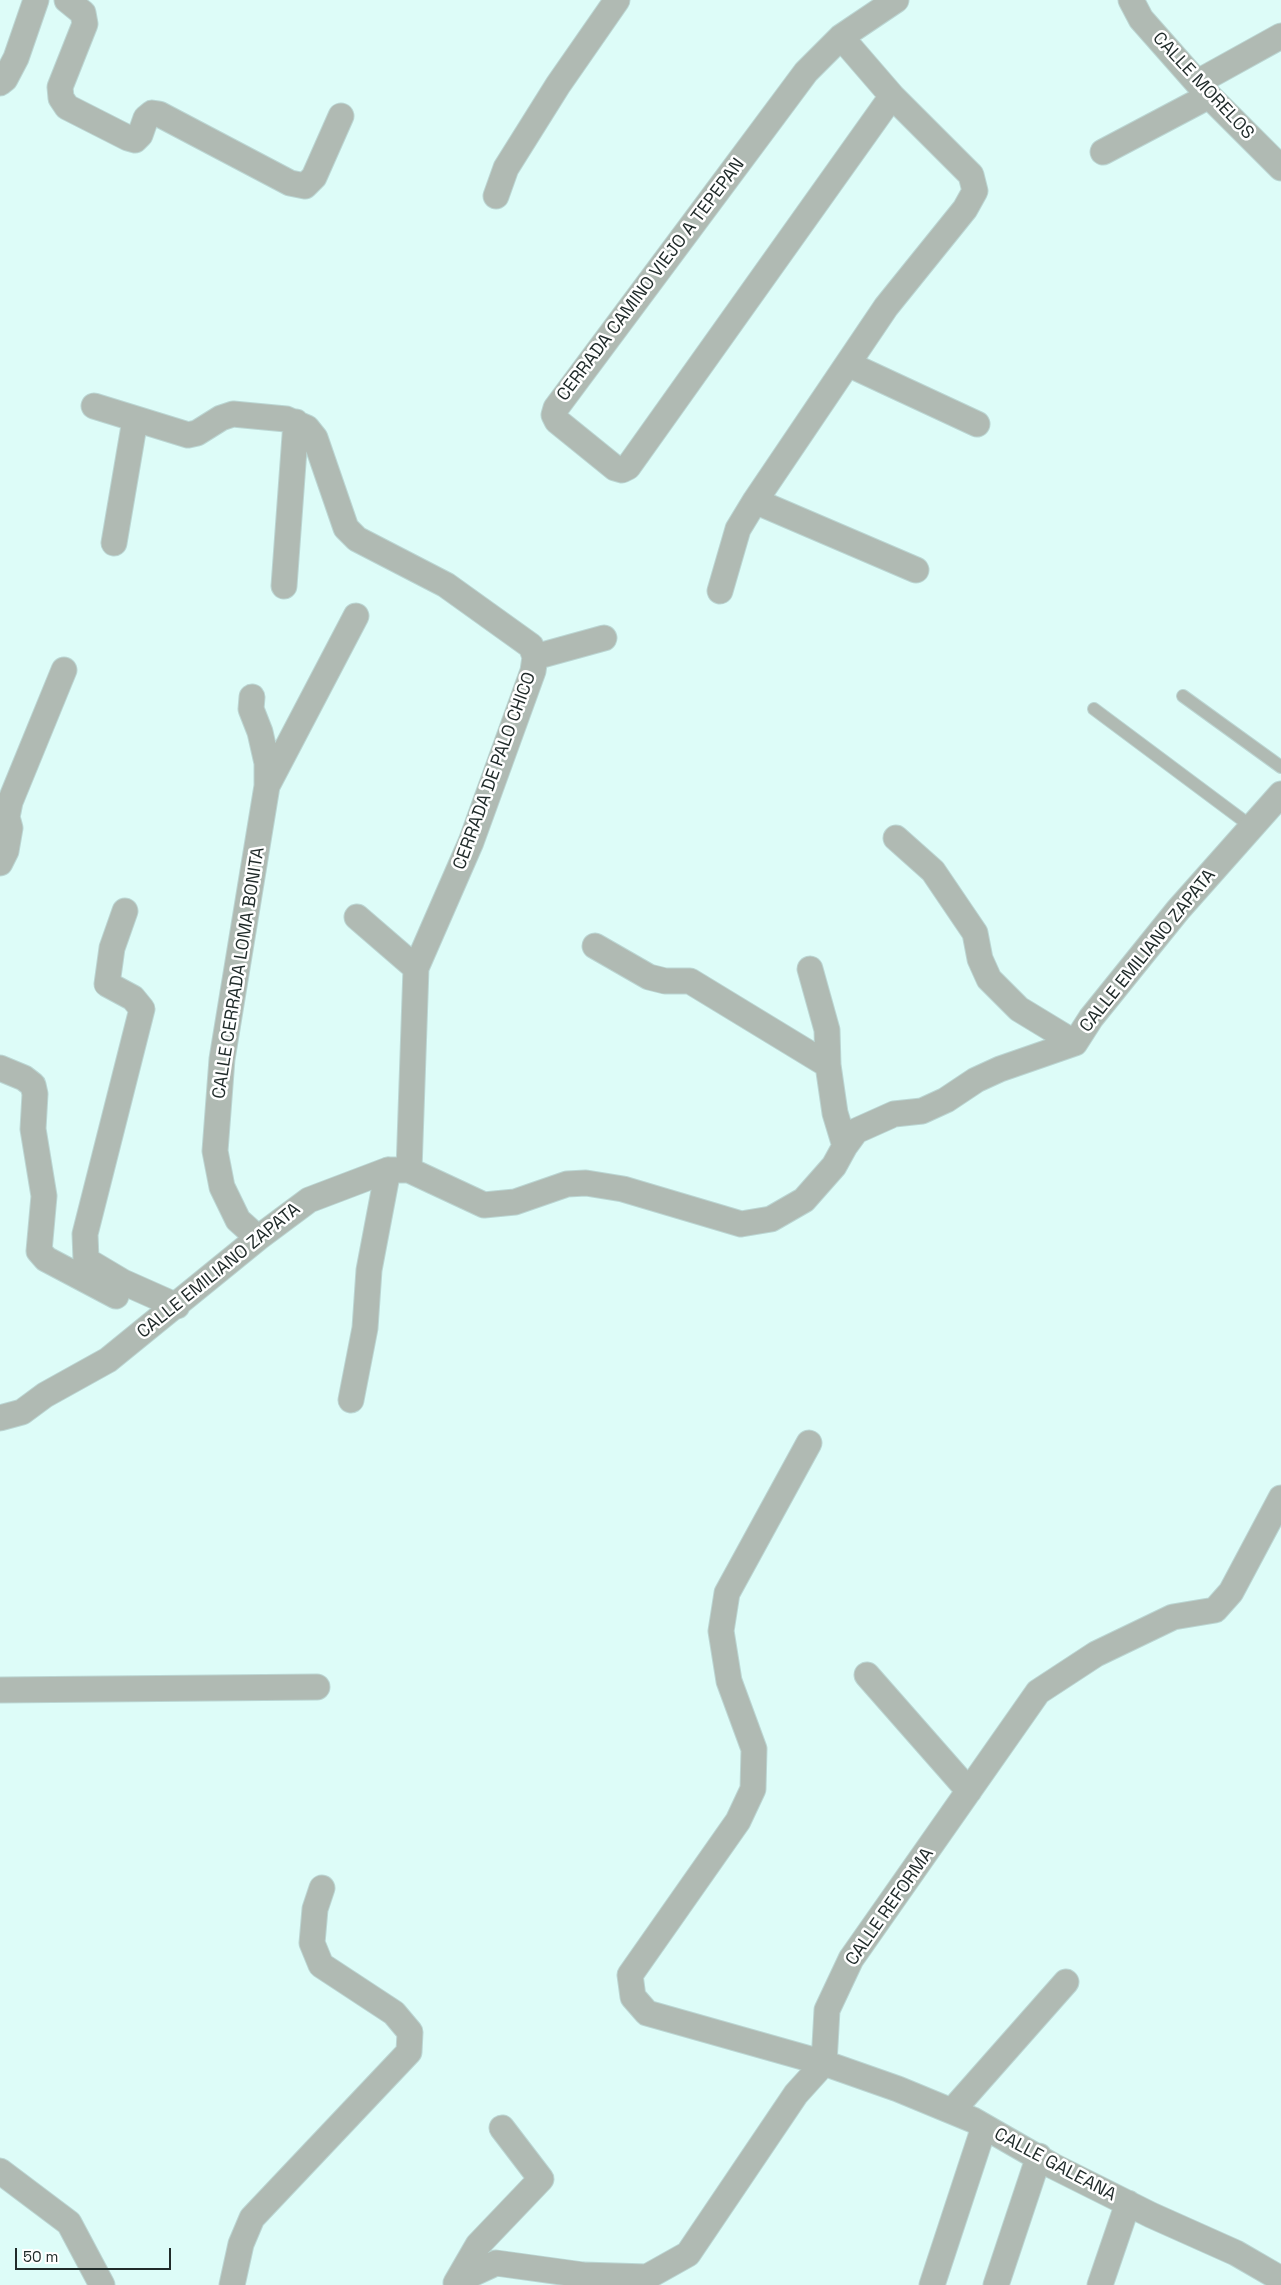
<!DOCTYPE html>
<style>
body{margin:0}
#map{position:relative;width:1281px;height:2285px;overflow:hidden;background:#ddfcf8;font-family:"Space Grotesk",sans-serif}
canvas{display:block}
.scale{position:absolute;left:15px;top:2248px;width:156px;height:22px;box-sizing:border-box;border:2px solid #202b2a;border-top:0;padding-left:6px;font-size:15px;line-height:18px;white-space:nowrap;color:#202b2a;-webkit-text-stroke:4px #fff;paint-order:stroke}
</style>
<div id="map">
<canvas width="1281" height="2285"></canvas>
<div class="scale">50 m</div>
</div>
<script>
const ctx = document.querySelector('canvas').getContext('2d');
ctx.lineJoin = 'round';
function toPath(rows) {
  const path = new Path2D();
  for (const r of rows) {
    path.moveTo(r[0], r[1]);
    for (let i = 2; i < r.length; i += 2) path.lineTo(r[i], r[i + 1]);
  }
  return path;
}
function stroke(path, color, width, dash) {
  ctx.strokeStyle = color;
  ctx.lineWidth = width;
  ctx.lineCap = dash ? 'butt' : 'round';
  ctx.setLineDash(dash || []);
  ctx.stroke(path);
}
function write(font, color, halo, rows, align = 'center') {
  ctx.font = font + ' "Space Grotesk",sans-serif';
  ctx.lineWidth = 5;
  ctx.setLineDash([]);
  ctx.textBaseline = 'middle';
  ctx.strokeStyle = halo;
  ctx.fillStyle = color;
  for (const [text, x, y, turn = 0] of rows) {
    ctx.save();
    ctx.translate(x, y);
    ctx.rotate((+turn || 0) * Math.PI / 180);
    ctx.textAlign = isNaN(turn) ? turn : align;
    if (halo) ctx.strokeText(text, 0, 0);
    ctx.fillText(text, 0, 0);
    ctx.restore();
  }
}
const service = toPath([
 [1183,696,1281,767],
 [1094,709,1252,827]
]);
const minor = toPath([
 [67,0,83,13,85,24,60,87,61,98,67,107,128,138,135,140,140,135,146,118,152,113,159,114,290,183,305,186,314,177,341,116],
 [1131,0,1141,19,1209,96,1281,168],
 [1198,82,1281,36],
 [0,83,5,79,16,58,36,0],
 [892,96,628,467,622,470,615,468,557,421,554,415,556,408,806,72,841,37,896,0],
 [1103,152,1209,96],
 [496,196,506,168,558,85,617,0],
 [848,364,977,424],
 [94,406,188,435,197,433,221,418,233,414,286,419,307,428,315,438,346,528,357,539,446,585,531,646,535,657,533,671,471,842,416,968,409,1170],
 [755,501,916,570],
 [114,543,135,420],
 [284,586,296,422],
 [720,591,738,529,755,501,886,307,965,209,975,191,971,175,892,96,841,37],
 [535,657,604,638],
 [252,697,251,709,260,732,267,763,267,786,222,1059,215,1151,222,1187,238,1220,258,1238],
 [267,786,356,616],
 [896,838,933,871,975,933,980,959,989,979,1019,1009,1075,1043],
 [0,863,6,851,10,828,7,817,10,802,64,670],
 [125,911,112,948,107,984,133,998,142,1009,85,1234,86,1260,123,1282,177,1306],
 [357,917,416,968],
 [595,946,649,977,665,981,690,981,828,1065],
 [810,969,827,1030,828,1065,835,1113,845,1146],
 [0,1068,24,1078,33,1085,35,1094,33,1129,44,1196,39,1251,46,1259,116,1296],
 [351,1400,365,1328,369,1270,388,1170],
 [0,1418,22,1412,45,1395,108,1360,258,1238,309,1200,388,1170,409,1170,484,1205,515,1202,567,1184,586,1183,623,1189,741,1224,771,1219,804,1200,834,1166,845,1146,856,1131,894,1114,922,1111,946,1100,976,1080,1000,1069,1075,1043,1091,1018,1178,910,1281,794],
 [809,1443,727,1593,721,1631,729,1681,754,1749,753,1789,738,1821,630,1975,633,1997,647,2013,824,2063,898,2089,973,2120,1053,2166,1151,2215,1236,2253,1281,2279],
 [867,1675,969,1791],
 [0,1690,317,1687],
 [952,2111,1066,1982],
 [0,2171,69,2223,102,2285],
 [459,2280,496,2263,583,2275,647,2277,688,2254,796,2094,824,2063,827,2010,851,1959,1038,1692,1096,1654,1173,1617,1215,1610,1231,1592,1281,1498],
 [456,2283,478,2245,541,2179,502,2128],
 [232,2285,241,2244,252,2218,409,2052,410,2032,394,2013,321,1965,312,1943,315,1909,322,1888],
 [932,2285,984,2127],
 [996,2285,1039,2156],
 [1100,2285,1128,2203]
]);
stroke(service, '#bbd6d3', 14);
stroke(minor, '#bbd6d3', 27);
stroke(service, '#b0bab3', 12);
stroke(minor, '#b0bab3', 25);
write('18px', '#202b2a', '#fff', [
 ["CALLE MORELOS",1203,86,47],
 ["CERRADA CAMINO VIEJO A TEPEPAN",651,280,-53],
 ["CERRADA DE PALO CHICO",495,771,-70],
 ["CALLE EMILIANO ZAPATA",1148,951,-51],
 ["CALLE CERRADA LOMA BONITA",239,973,-81],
 ["CALLE EMILIANO ZAPATA",219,1271,-39],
 ["CALLE REFORMA",890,1907,-55],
 ["CALLE GALEANA",1055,2165,28]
]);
</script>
